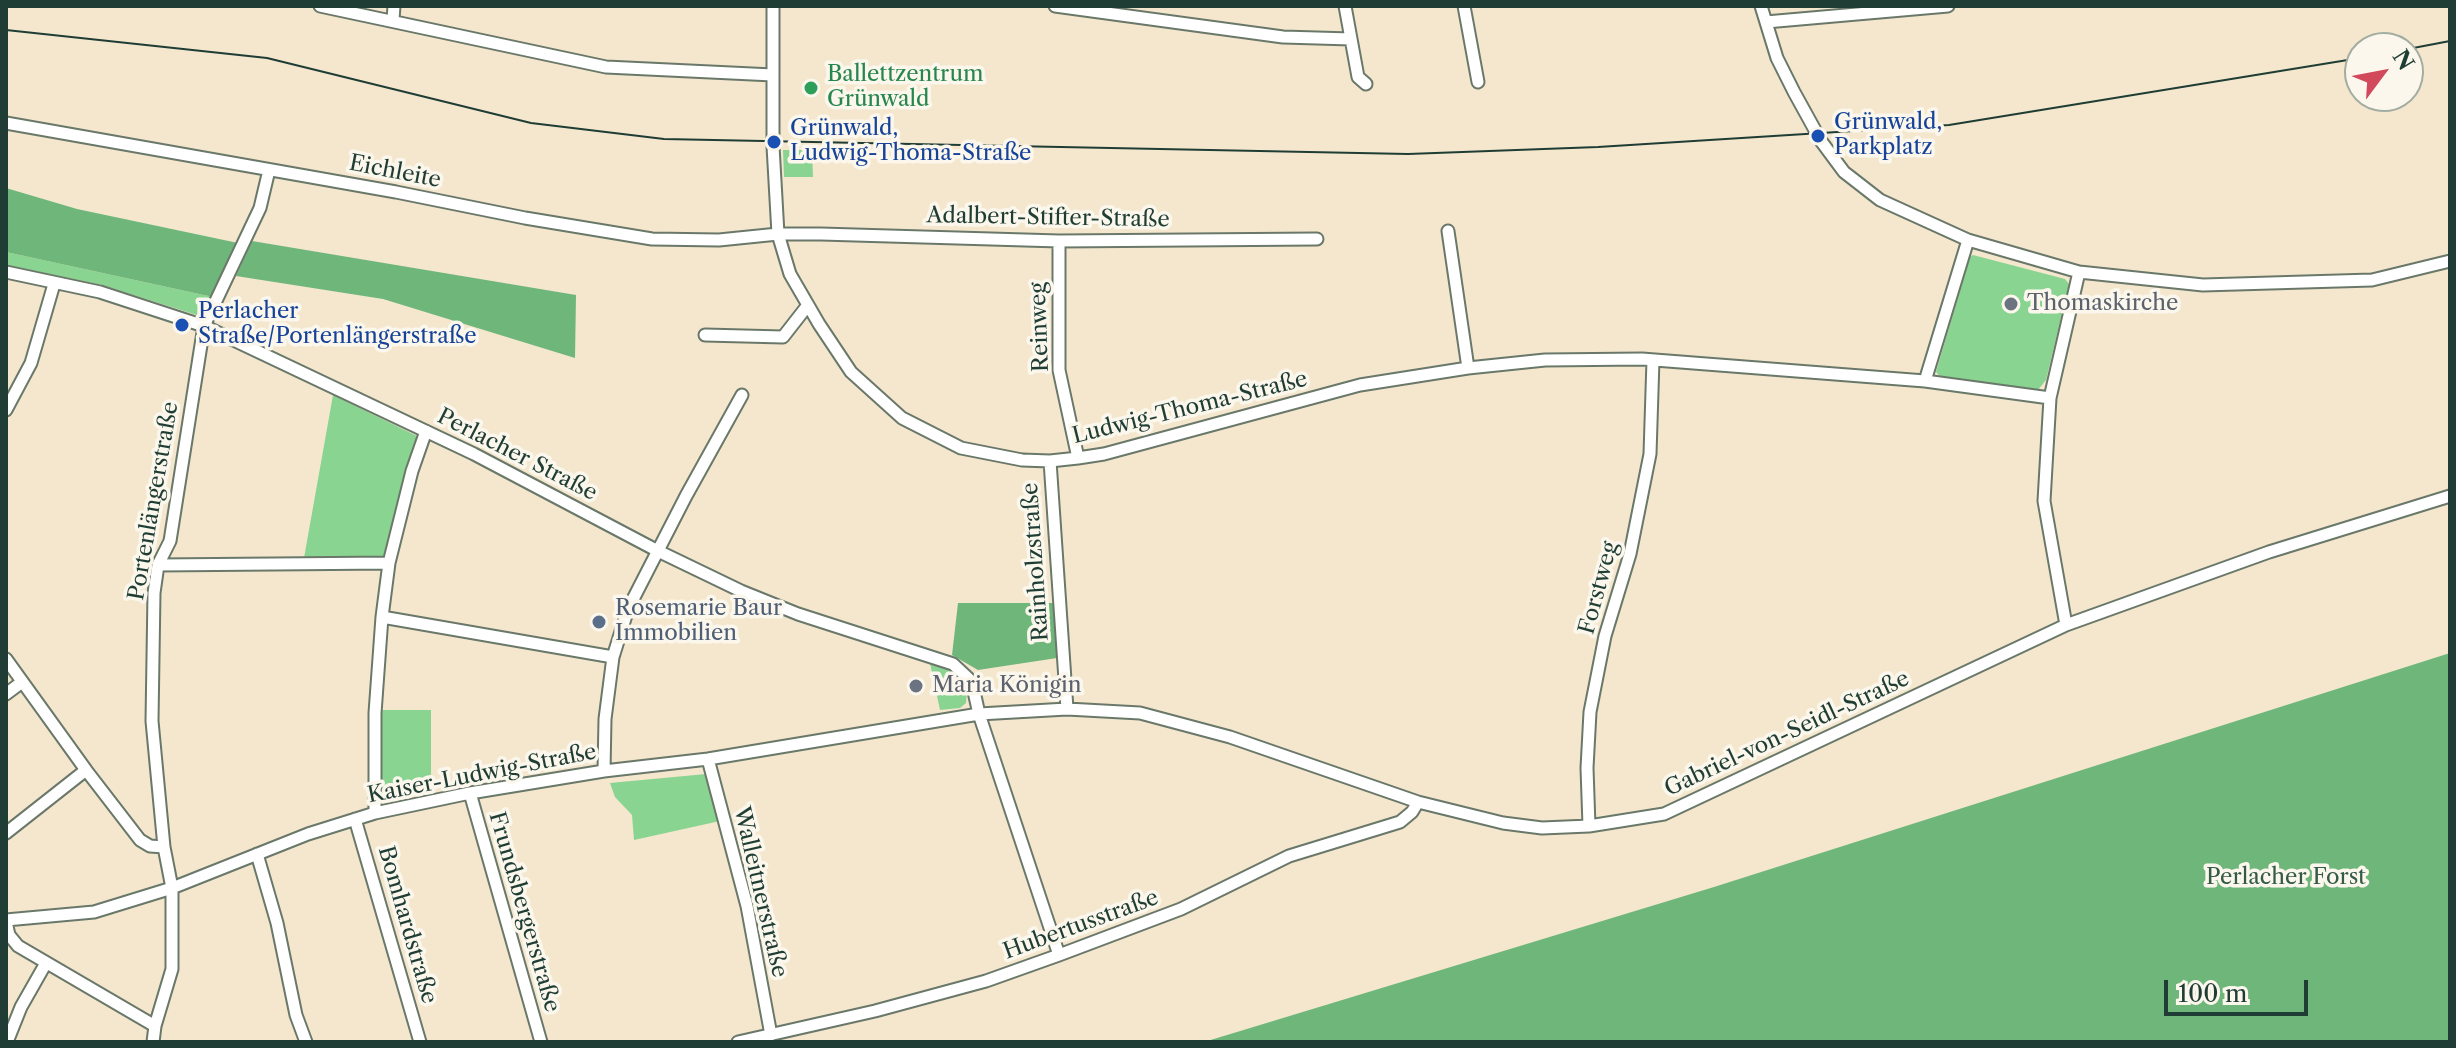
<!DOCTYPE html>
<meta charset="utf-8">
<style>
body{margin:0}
#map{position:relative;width:2456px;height:1048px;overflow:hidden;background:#f4e7ce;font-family:"Libre Caslon Text",serif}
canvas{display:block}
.frame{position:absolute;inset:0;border:8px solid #1f3d34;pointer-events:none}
.north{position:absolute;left:2344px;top:32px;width:80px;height:80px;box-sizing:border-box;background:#fbf7ec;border:2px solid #a3ada2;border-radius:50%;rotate:58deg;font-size:22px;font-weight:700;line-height:32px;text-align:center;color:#1f3d34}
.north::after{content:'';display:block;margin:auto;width:28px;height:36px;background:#d1495b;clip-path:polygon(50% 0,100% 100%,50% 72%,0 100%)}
.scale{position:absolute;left:2164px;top:980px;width:144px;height:36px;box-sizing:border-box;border:4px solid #1f3d34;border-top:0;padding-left:10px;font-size:24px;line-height:28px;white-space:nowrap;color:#1f3d34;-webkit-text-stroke:6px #fbf7ec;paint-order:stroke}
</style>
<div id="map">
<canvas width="2456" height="1048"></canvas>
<div class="frame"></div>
<div class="north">N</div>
<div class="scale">100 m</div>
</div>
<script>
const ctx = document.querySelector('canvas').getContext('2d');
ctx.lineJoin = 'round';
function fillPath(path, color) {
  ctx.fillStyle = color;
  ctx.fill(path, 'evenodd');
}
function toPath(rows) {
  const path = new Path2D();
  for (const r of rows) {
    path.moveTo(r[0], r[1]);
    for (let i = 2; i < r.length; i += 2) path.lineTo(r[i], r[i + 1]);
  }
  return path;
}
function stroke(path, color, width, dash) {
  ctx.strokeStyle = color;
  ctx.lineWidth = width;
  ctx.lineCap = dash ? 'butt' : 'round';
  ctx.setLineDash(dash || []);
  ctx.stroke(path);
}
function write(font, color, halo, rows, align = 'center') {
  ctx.font = font + ' "Libre Caslon Text",serif';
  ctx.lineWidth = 7;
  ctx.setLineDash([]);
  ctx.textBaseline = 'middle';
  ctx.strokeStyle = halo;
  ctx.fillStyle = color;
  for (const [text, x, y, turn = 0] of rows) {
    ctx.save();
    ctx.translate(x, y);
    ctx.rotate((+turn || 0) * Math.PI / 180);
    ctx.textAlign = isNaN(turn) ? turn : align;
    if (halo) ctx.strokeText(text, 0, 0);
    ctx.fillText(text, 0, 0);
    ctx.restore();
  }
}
fillPath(toPath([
 [783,150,812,150,813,177,784,177],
 [6,252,213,297,203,317,102,285,6,265],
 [1973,255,2065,279,2069,284,2046,380,2038,390,2033,392,1942,379,1936,372,1970,257],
 [333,395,417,436,385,557,304,558],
 [933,661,943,664,952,673,967,693,966,703,960,708,940,710,930,663],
 [381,710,431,710,431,790,387,800,382,793],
 [706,774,720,821,634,840,632,815,615,797,610,783]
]), '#8ad491');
fillPath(toPath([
 [6,188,77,209,238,243,213,297,6,252],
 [252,241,576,295,575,358,383,299,236,276],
 [958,603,1053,603,1057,658,978,670,952,655],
 [2450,653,2450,1042,1204,1042,1714,887]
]), '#6fb67b');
const street = toPath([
 [320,6,606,67,773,75],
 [773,6,773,146,778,234,790,274,819,324,851,372,902,418,961,448,1022,460,1050,461,1078,458,1104,454,1360,385,1468,368,1545,360,1642,359,1925,381],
 [1055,6,1283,37,1351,39],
 [1345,6,1358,77,1366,84],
 [1464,6,1478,82],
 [1761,6,1777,58,1794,92,1821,141,1844,172,1880,200,1968,240,2079,272,2203,285,2372,280,2450,261],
 [393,20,394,6],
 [1766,22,1948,6],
 [6,123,396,192,525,218,652,239,719,240,778,234,821,234,1059,241,1317,239],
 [1448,231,1468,368],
 [1968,240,1925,381,2050,398,2079,272],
 [1059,241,1059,370,1078,458],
 [6,272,100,292,204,326,474,454,658,551,741,591,798,614,953,664,968,678,973,687,979,714,1059,955],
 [705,335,783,337,808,305],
 [2050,398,2044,501,2066,625],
 [6,410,31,363,54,284],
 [1050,461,1067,709],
 [158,565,389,563],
 [382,617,613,657],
 [6,659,86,770,140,840,150,846,164,847],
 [6,694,22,682],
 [708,759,747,906,771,1035],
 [604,771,605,719,613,657,628,609,686,496,742,395],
 [470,793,541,1042],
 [375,813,375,713,382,617,389,563,412,471,426,431],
 [355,819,420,1042],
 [1589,826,1587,768,1590,712,1605,636,1630,554,1650,454,1653,360],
 [6,833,86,770],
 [257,854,277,923,296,1015,306,1042],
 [6,920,94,912,172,888,308,834,375,813,470,793,604,771,708,759,979,714,1067,709,1140,713,1230,737,1418,802,1503,823,1542,828,1589,826,1664,814,2066,625,2269,552,2450,496],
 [6,922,9,935,18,946,155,1026],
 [7,1042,21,1007,46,963],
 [153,1042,155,1026,172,969,172,888,164,847,152,721,154,593,158,565,170,541,204,326,260,208,269,170],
 [738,1042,875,1011,986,981,1059,955,1181,909,1289,856,1400,822,1412,812,1418,802]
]);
stroke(street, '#6a786a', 15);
stroke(street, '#fff', 11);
stroke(toPath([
 [6,30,267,58,531,123,664,139,1408,154,1598,147,1949,125,2360,58],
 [2408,49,2450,41]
]), '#1f3d34', 2);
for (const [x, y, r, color] of [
 [811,88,8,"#2e9e5b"],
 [1818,136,8,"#1a4fb4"],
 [774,142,8,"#1a4fb4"],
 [2011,304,8,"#6b7280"],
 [182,325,8,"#1a4fb4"],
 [599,622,8,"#5c6f8a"],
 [916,686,8,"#6b7280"]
]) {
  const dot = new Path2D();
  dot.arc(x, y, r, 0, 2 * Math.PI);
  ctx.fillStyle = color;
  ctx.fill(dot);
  stroke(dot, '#fbf7ec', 3);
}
write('22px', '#27864d', '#fbf7ec', [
 ["Ballettzentrum",827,75],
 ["Grünwald",827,100]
], 'left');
write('22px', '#164399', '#fbf7ec', [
 ["Grünwald,",1834,123],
 ["Parkplatz",1834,148],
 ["Grünwald,",790,129],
 ["Ludwig-Thoma-Straße",790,154],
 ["Perlacher",198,312],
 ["Straße/Portenlängerstraße",198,337]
], 'left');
write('22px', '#1f3d34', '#fbf7ec', [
 ["Eichleite",395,172,11],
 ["Adalbert-Stifter-Straße",1048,218,1],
 ["Reinweg",1040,327,-92],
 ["Ludwig-Thoma-Straße",1190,408,-14],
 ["Perlacher Straße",517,455,27],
 ["Portenlängerstraße",154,501,-80],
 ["Rainholzstraße",1036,562,-94],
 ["Forstweg",1599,588,-75],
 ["Gabriel-von-Seidl-Straße",1787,734,-25],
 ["Kaiser-Ludwig-Straße",482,774,-11],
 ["Walleitnerstraße",760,892,77],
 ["Frundsbergerstraße",524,912,74],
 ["Bomhardstraße",407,925,74],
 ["Hubertusstraße",1081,925,-20]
]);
write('22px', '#5b616d', '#fbf7ec', [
 ["Thomaskirche",2027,304],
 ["Maria Königin",932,686]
], 'left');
write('22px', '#4e5e75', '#fbf7ec', [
 ["Rosemarie Baur",615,609],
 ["Immobilien",615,634]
], 'left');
write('22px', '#345b47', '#fbf7ec', [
 ["Perlacher Forst",2286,878]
]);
</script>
